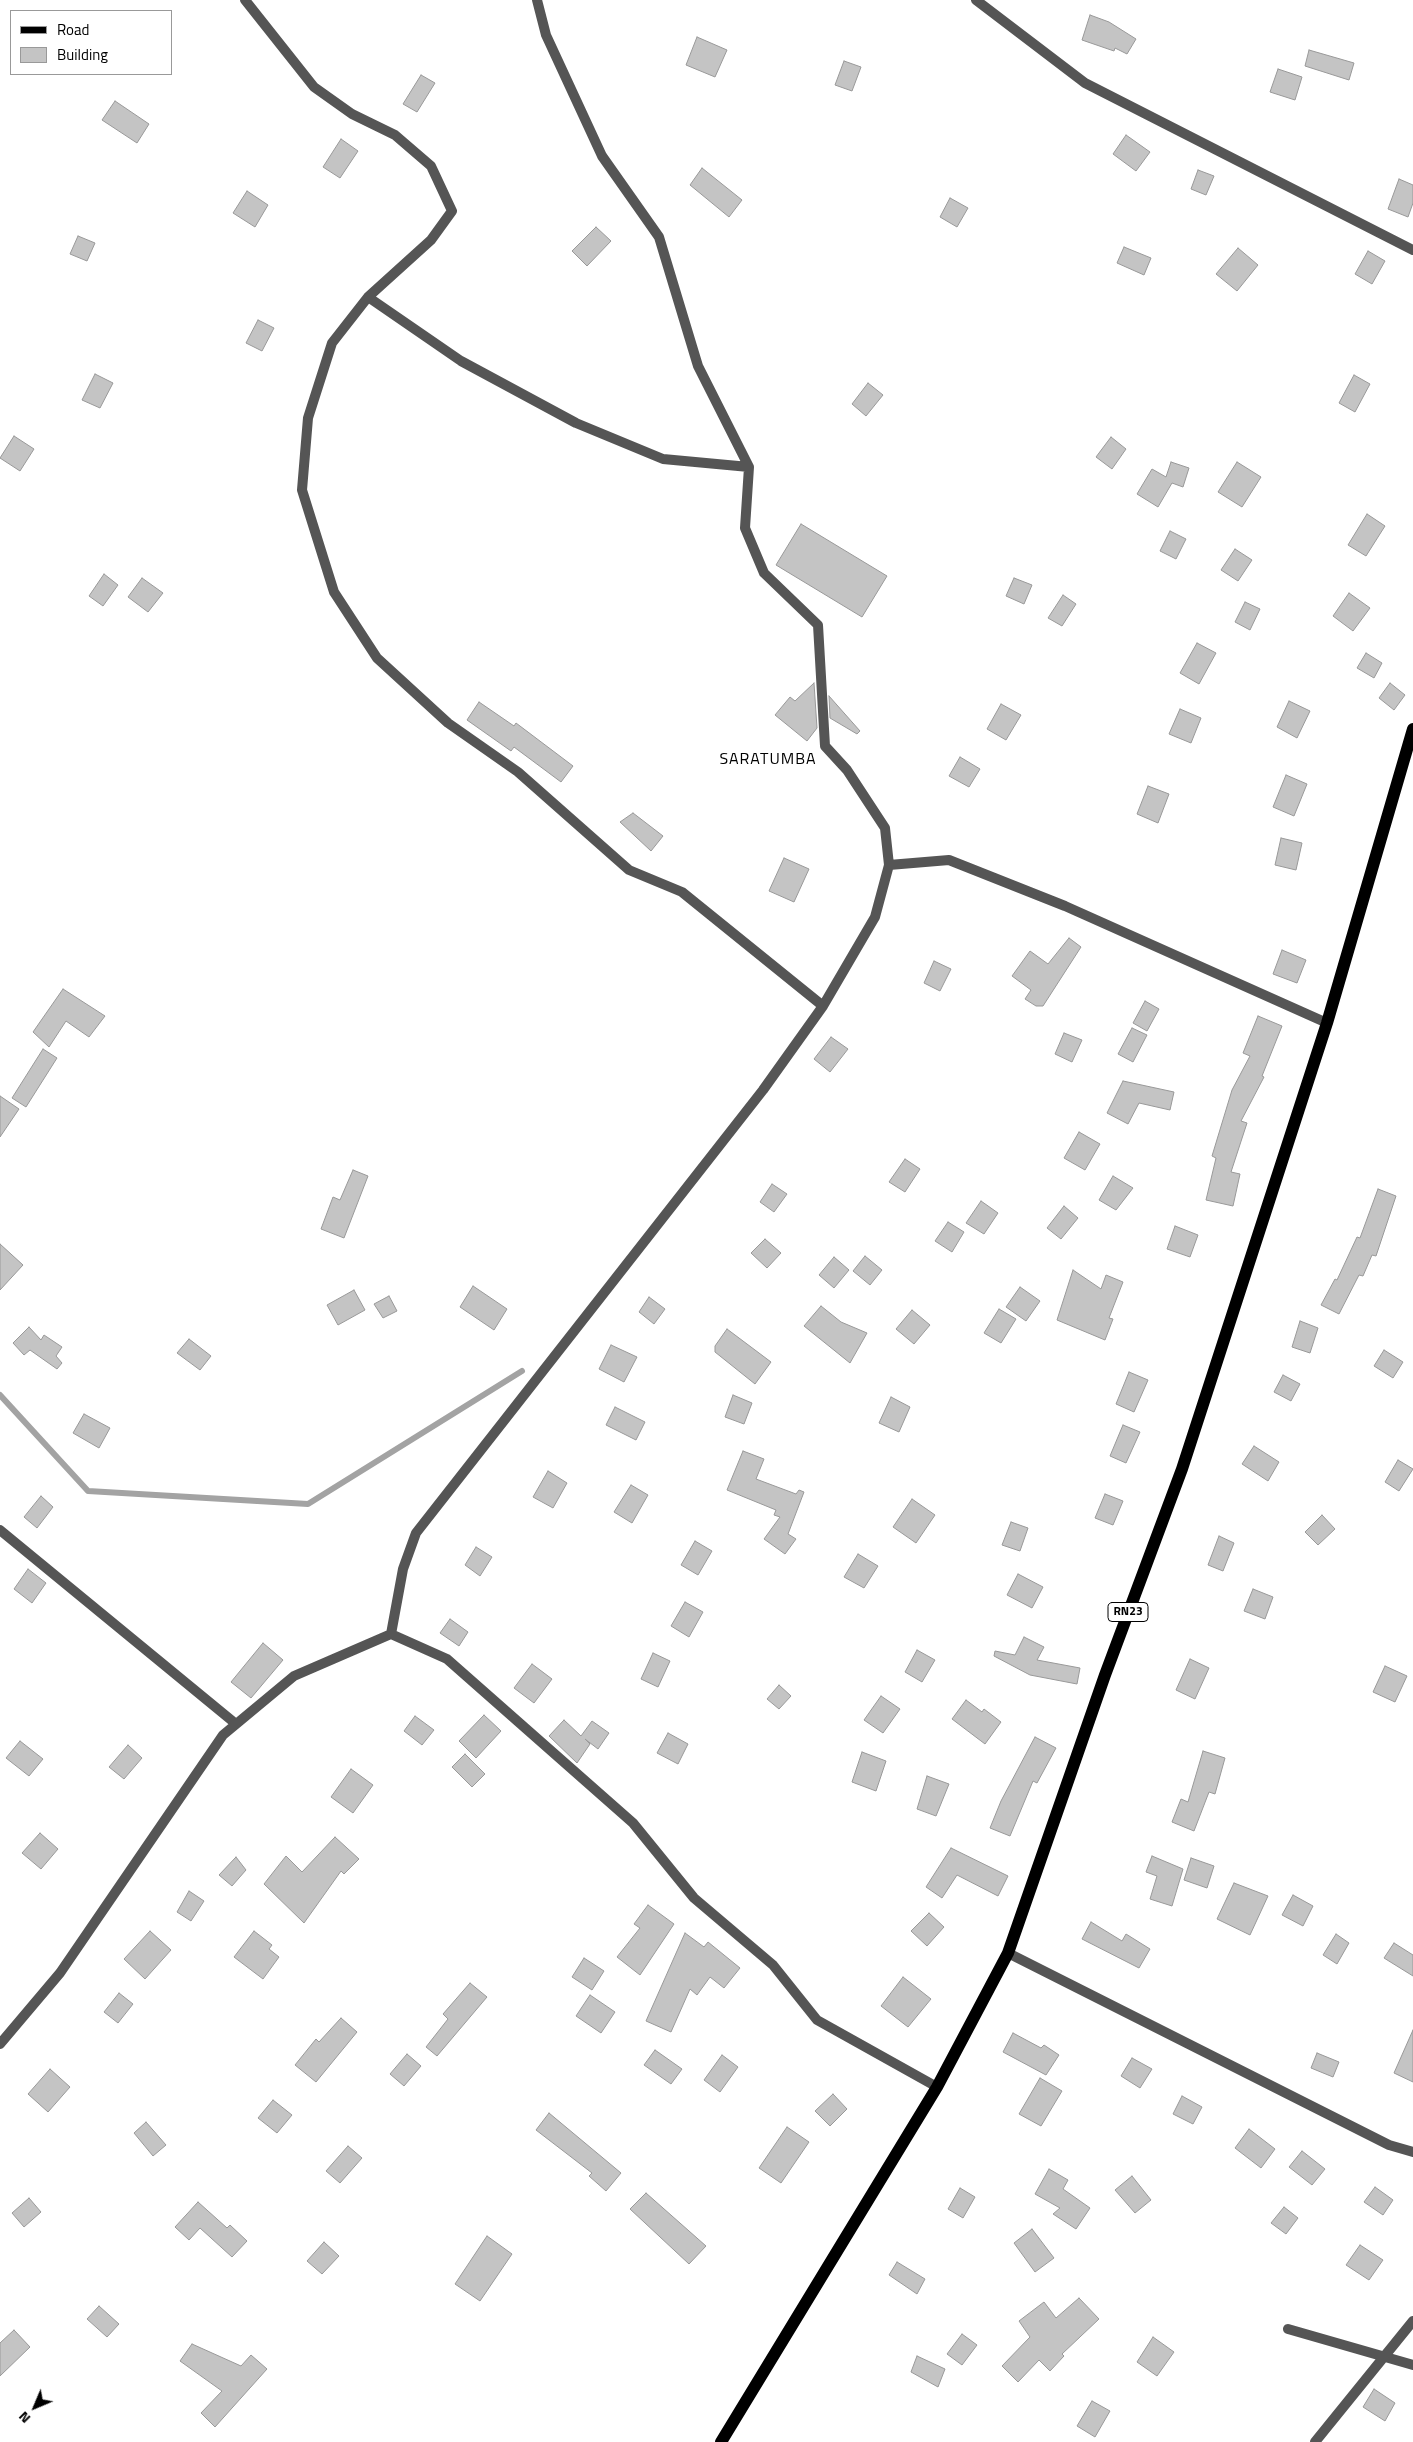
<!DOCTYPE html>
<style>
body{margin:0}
#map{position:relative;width:1413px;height:2442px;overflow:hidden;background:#fff;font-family:"Titillium Web",sans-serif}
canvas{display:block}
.legend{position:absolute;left:10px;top:10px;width:162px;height:65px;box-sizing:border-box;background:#fff;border:1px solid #999;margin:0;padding:6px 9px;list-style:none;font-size:15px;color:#000}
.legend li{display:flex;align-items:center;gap:10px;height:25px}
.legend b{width:25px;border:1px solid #999}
.north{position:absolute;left:10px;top:2382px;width:50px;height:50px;-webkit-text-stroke:4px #fff;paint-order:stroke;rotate:225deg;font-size:14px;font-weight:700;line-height:20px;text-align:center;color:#000}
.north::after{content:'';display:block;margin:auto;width:18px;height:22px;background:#000;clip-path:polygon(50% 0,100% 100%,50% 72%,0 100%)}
</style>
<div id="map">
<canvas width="1413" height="2442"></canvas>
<ul class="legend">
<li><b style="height:6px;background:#000"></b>Road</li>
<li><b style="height:14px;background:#c4c4c4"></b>Building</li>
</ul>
<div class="north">N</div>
</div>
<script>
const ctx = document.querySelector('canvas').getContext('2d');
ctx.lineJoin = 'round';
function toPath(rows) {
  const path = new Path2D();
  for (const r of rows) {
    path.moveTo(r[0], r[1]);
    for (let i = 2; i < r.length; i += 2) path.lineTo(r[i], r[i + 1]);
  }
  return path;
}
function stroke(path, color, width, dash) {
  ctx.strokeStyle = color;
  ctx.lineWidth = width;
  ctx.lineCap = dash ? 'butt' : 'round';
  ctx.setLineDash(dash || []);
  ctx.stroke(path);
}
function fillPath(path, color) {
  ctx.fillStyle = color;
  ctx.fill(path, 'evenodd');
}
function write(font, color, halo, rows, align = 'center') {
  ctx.font = font + ' "Titillium Web",sans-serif';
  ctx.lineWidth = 4.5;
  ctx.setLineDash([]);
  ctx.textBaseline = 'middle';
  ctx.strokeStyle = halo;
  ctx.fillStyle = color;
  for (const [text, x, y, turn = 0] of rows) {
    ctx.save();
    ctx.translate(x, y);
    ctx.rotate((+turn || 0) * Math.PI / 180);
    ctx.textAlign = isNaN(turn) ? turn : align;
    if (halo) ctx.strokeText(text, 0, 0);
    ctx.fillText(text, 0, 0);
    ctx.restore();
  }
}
stroke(toPath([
 [0,1395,88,1491,308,1504,522,1371]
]), '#a3a3a3', 6);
const building = toPath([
 [1090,15,1109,22,1136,39,1127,54,1115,48,1114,51,1082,40,1090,15],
 [697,37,727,50,715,77,686,65,697,37],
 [1309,50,1354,63,1349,80,1305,66,1309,50],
 [844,61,861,67,852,91,835,85,844,61],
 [1278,69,1302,77,1295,100,1270,92,1278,69],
 [421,75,435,83,417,112,403,104,421,75],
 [115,101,149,124,137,143,102,120,115,101],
 [1126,135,1150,152,1136,171,1113,154,1126,135],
 [341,139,358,151,340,178,323,167,341,139],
 [702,168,742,200,729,217,690,185,702,168],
 [1198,170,1214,176,1206,195,1191,189,1198,170],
 [1399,179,1413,185,1413,203,1408,217,1388,209,1399,179],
 [247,191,268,205,255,227,233,213,247,191],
 [950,198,968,208,957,227,940,217,950,198],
 [596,227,611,241,587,266,572,251,596,227],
 [78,236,95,243,87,261,70,254,78,236],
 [1124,247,1151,258,1144,275,1117,263,1124,247],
 [1238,248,1258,265,1237,291,1216,274,1238,248],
 [1368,251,1385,261,1372,284,1355,274,1368,251],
 [258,320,274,328,262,351,246,343,258,320],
 [95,374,113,383,100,408,82,400,95,374],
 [1354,375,1370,384,1355,412,1339,403,1354,375],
 [868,383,883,395,866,416,852,404,868,383],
 [14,436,34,449,20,471,0,458,14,436],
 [1111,437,1126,449,1112,469,1096,457,1111,437],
 [1171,462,1189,468,1183,487,1172,483,1158,507,1137,494,1152,469,1166,477,1171,462],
 [1237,462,1261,477,1242,507,1218,492,1237,462],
 [1367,514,1385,526,1366,556,1348,545,1367,514],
 [801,524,887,576,862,617,776,565,801,524],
 [1170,531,1186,539,1176,559,1160,551,1170,531],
 [1235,549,1252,560,1238,581,1221,570,1235,549],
 [104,574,118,585,103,606,89,596,104,574],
 [142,578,163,593,148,612,128,597,142,578],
 [1014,578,1032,585,1024,604,1006,596,1014,578],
 [1349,593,1370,608,1353,631,1333,616,1349,593],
 [1063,595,1076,604,1062,626,1048,618,1063,595],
 [1245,602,1260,609,1250,630,1235,622,1245,602],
 [1197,643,1216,653,1199,684,1180,673,1197,643],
 [1366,653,1382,663,1374,678,1357,668,1366,653],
 [814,683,817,728,807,741,775,715,790,697,795,701,814,683],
 [1390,683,1405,695,1394,710,1379,698,1390,683],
 [829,696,860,731,857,734,830,718,829,696],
 [1289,701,1310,711,1297,738,1277,727,1289,701],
 [479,702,514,726,516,723,573,766,561,782,514,747,511,751,467,720,479,702],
 [1001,704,1021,715,1006,740,987,729,1001,704],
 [1180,709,1201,718,1191,743,1169,734,1180,709],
 [960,757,980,769,969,787,949,776,960,757],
 [1286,775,1307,784,1294,816,1273,807,1286,775],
 [1148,786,1169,794,1158,823,1137,814,1148,786],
 [633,813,663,836,651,851,620,822,633,813],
 [1281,838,1302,843,1296,870,1275,865,1281,838],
 [784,858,809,869,794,902,769,891,784,858],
 [1069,938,1081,947,1043,1006,1036,1006,1025,999,1031,990,1012,976,1030,951,1048,964,1069,938],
 [1282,950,1306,960,1297,983,1273,974,1282,950],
 [934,961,951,969,940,991,924,983,934,961],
 [63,989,105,1016,89,1037,66,1021,49,1047,33,1032,63,989],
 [1145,1001,1159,1009,1147,1031,1133,1023,1145,1001],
 [1258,1016,1282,1026,1262,1076,1264,1077,1241,1121,1247,1123,1231,1172,1240,1174,1233,1206,1206,1200,1216,1158,1212,1156,1232,1090,1250,1056,1243,1053,1258,1016],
 [1132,1028,1147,1035,1133,1062,1118,1054,1132,1028],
 [1064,1033,1082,1040,1072,1062,1055,1054,1064,1033],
 [831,1037,848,1049,830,1072,814,1059,831,1037],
 [43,1049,57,1058,26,1107,12,1098,43,1049],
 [1123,1081,1174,1092,1170,1110,1139,1103,1128,1124,1107,1113,1123,1081],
 [0,1096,19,1109,0,1137,0,1096],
 [1079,1132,1100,1144,1085,1170,1064,1158,1079,1132],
 [905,1159,920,1169,905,1192,889,1182,905,1159],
 [353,1170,368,1176,344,1238,321,1229,333,1197,340,1200,353,1170],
 [1113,1176,1133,1188,1116,1210,1099,1200,1113,1176],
 [772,1184,787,1194,774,1212,760,1202,772,1184],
 [1378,1189,1396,1196,1376,1256,1372,1255,1363,1276,1359,1275,1339,1314,1321,1305,1335,1279,1337,1280,1357,1237,1360,1238,1378,1189],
 [981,1201,998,1213,984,1234,966,1223,981,1201],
 [1064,1206,1078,1218,1061,1239,1047,1228,1064,1206],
 [948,1222,964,1232,952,1252,935,1241,948,1222],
 [1175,1226,1198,1235,1190,1257,1167,1249,1175,1226],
 [765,1239,781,1253,767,1268,751,1253,765,1239],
 [0,1244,23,1265,0,1290,0,1244],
 [865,1256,882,1270,870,1285,853,1271,865,1256],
 [834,1257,849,1270,834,1288,819,1275,834,1257],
 [1073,1270,1101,1289,1106,1275,1123,1282,1109,1318,1113,1319,1105,1340,1057,1320,1073,1270],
 [473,1286,507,1309,494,1330,460,1307,473,1286],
 [1020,1287,1040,1301,1026,1321,1006,1307,1020,1287],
 [354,1290,365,1310,338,1325,327,1305,354,1290],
 [389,1296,397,1311,383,1318,374,1304,389,1296],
 [649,1297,665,1309,654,1324,639,1312,649,1297],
 [821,1306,841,1322,867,1333,850,1363,804,1326,821,1306],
 [999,1309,1016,1319,1001,1343,984,1333,999,1309],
 [912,1310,930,1325,914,1344,896,1329,912,1310],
 [1300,1321,1318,1328,1310,1353,1292,1347,1300,1321],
 [29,1327,41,1340,44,1335,62,1347,56,1356,62,1363,57,1369,30,1350,24,1355,13,1343,29,1327],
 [727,1329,771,1362,755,1384,715,1352,715,1346,727,1329],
 [189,1339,211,1356,200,1370,177,1353,189,1339],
 [611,1345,637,1357,624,1382,599,1369,611,1345],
 [1384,1350,1403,1362,1393,1378,1374,1366,1384,1350],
 [1129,1372,1148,1380,1134,1412,1116,1404,1129,1372],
 [1283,1375,1300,1384,1291,1401,1274,1392,1283,1375],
 [733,1395,752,1403,744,1424,725,1417,733,1395],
 [891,1397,910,1407,899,1432,879,1423,891,1397],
 [615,1407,645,1422,636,1440,606,1425,615,1407],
 [84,1414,110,1428,99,1448,73,1433,84,1414],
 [1123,1425,1140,1432,1126,1463,1110,1456,1123,1425],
 [1254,1446,1279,1462,1268,1481,1242,1464,1254,1446],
 [743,1451,764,1459,756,1479,796,1494,799,1490,804,1492,788,1534,796,1539,785,1554,764,1539,780,1517,774,1515,776,1510,727,1490,743,1451],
 [1398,1460,1413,1469,1399,1491,1385,1482,1398,1460],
 [548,1471,567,1483,553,1508,533,1497,548,1471],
 [631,1485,648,1495,632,1523,614,1512,631,1485],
 [1105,1494,1123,1501,1113,1525,1095,1518,1105,1494],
 [41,1496,53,1507,37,1528,24,1517,41,1496],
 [912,1499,935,1515,916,1543,893,1527,912,1499],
 [1322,1515,1335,1529,1318,1545,1305,1532,1322,1515],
 [1011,1522,1028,1528,1020,1551,1002,1545,1011,1522],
 [1219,1536,1234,1543,1223,1571,1208,1565,1219,1536],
 [695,1541,712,1551,698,1575,681,1565,695,1541],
 [476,1547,492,1557,480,1576,465,1565,476,1547],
 [858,1554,878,1566,864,1588,844,1577,858,1554],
 [28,1569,46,1583,32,1603,14,1589,28,1569],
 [1018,1574,1043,1587,1032,1608,1007,1595,1018,1574],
 [1253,1589,1273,1597,1265,1619,1244,1611,1253,1589],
 [685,1602,703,1612,689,1637,671,1626,685,1602],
 [450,1619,468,1632,459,1646,440,1633,450,1619],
 [1024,1637,1044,1647,1037,1660,1080,1668,1077,1684,1030,1675,994,1656,995,1651,1015,1655,1024,1637],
 [263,1643,283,1660,251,1698,231,1682,263,1643],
 [917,1650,935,1660,922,1682,905,1672,917,1650],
 [653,1653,670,1661,658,1687,641,1679,653,1653],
 [1190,1659,1209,1668,1195,1699,1176,1690,1190,1659],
 [532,1664,552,1679,534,1703,514,1688,532,1664],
 [1385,1666,1407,1676,1395,1702,1373,1692,1385,1666],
 [779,1685,791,1696,779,1709,767,1699,779,1685],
 [881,1696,900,1709,883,1733,864,1720,881,1696],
 [966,1700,982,1712,984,1709,1001,1722,985,1744,952,1719,966,1700],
 [484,1715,501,1731,476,1758,459,1741,484,1715],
 [415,1716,434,1730,422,1745,404,1731,415,1716],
 [564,1720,581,1736,592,1721,609,1733,598,1749,585,1739,590,1744,577,1763,549,1736,564,1720],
 [668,1733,688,1744,678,1764,657,1753,668,1733],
 [1035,1737,1056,1748,1037,1783,1033,1781,1010,1836,990,1828,1001,1801,1035,1737],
 [20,1741,43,1759,29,1776,6,1758,20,1741],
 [128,1745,142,1758,124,1779,109,1767,128,1745],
 [1203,1751,1225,1758,1215,1794,1209,1792,1194,1831,1172,1822,1181,1799,1188,1802,1203,1751],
 [862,1752,886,1761,876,1791,852,1782,862,1752],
 [465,1754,485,1774,472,1787,452,1767,465,1754],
 [351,1769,373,1785,353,1813,331,1797,351,1769],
 [927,1776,949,1784,936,1816,917,1809,927,1776],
 [40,1833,58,1849,41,1869,22,1853,40,1833],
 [335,1837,359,1859,344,1874,341,1871,304,1923,264,1884,286,1856,302,1872,335,1837],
 [951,1848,1008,1876,998,1896,957,1875,942,1898,926,1887,951,1848],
 [1152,1856,1183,1869,1172,1906,1150,1899,1157,1876,1146,1872,1152,1856],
 [236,1857,246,1870,232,1886,219,1875,236,1857],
 [1191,1858,1214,1866,1207,1888,1184,1880,1191,1858],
 [1234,1883,1268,1896,1250,1935,1217,1919,1234,1883],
 [189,1891,204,1901,191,1921,177,1912,189,1891],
 [1293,1895,1313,1906,1303,1926,1282,1915,1293,1895],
 [648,1905,674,1924,640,1975,617,1957,640,1928,634,1924,648,1905],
 [929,1913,944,1927,927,1946,911,1931,929,1913],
 [1091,1922,1122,1941,1126,1934,1150,1949,1139,1968,1082,1939,1091,1922],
 [150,1931,171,1950,145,1979,124,1959,150,1931],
 [254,1931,272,1945,269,1949,279,1957,263,1979,234,1957,254,1931],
 [685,1933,704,1947,708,1942,740,1968,724,1988,710,1977,697,1995,690,1989,671,2032,646,2021,685,1933],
 [1336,1934,1349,1943,1337,1964,1323,1955,1336,1934],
 [1394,1943,1413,1955,1413,1976,1384,1958,1394,1943],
 [584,1958,604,1971,592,1990,572,1977,584,1958],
 [903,1977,931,1999,908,2027,881,2006,903,1977],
 [470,1983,487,1997,437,2056,426,2047,448,2019,443,2014,470,1983],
 [119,1993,133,2004,118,2023,104,2012,119,1993],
 [590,1995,615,2012,601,2033,576,2016,590,1995],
 [341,2018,357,2032,316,2082,295,2065,316,2039,319,2042,341,2018],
 [1413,2030,1413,2082,1394,2073,1413,2030],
 [1013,2033,1041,2048,1044,2045,1059,2055,1046,2075,1003,2052,1013,2033],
 [655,2050,682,2069,671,2084,644,2065,655,2050],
 [1317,2053,1339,2062,1333,2077,1311,2068,1317,2053],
 [407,2054,421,2066,404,2086,390,2074,407,2054],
 [722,2055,738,2067,720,2092,704,2080,722,2055],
 [1132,2058,1152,2069,1140,2088,1121,2076,1132,2058],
 [50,2069,70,2087,48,2112,28,2094,50,2069],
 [1040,2078,1062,2091,1041,2126,1019,2114,1040,2078],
 [833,2094,847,2109,830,2126,815,2111,833,2094],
 [1182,2096,1202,2107,1193,2124,1173,2114,1182,2096],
 [273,2100,292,2115,277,2133,258,2118,273,2100],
 [549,2113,621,2173,606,2191,589,2176,592,2173,536,2130,549,2113],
 [146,2122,166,2145,153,2156,134,2133,146,2122],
 [787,2127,809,2142,781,2183,759,2168,787,2127],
 [1249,2129,1275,2149,1261,2168,1235,2148,1249,2129],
 [348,2146,362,2158,340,2183,326,2171,348,2146],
 [1302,2151,1325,2169,1312,2185,1289,2167,1302,2151],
 [1049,2169,1068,2180,1063,2189,1090,2208,1076,2229,1053,2214,1060,2208,1035,2194,1049,2169],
 [1132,2176,1151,2200,1135,2213,1115,2190,1132,2176],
 [1375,2187,1393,2200,1383,2215,1364,2202,1375,2187],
 [960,2188,975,2197,963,2218,948,2209,960,2188],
 [646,2193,706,2246,689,2264,630,2209,646,2193],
 [29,2198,41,2212,24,2227,12,2213,29,2198],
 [198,2202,227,2228,230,2225,247,2241,232,2257,200,2228,189,2240,175,2227,198,2202],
 [1284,2207,1298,2218,1286,2234,1271,2223,1284,2207],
 [1032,2229,1054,2258,1035,2272,1014,2243,1032,2229],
 [487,2236,512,2254,480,2301,455,2284,487,2236],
 [324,2242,339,2256,322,2274,307,2261,324,2242],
 [1360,2245,1383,2260,1369,2280,1346,2265,1360,2245],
 [897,2262,925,2279,917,2294,889,2275,897,2262],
 [1079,2298,1099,2319,1062,2354,1064,2356,1050,2371,1039,2360,1018,2382,1002,2366,1030,2337,1019,2321,1044,2302,1056,2318,1079,2298],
 [99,2306,119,2324,107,2337,87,2319,99,2306],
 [14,2330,30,2347,0,2376,0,2343,14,2330],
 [962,2334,977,2345,962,2365,947,2354,962,2334],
 [1153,2337,1174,2352,1157,2376,1137,2362,1153,2337],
 [192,2344,241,2366,251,2355,267,2369,215,2427,201,2413,222,2391,180,2361,192,2344],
 [917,2356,945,2369,938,2387,911,2372,917,2356],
 [1374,2389,1395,2403,1385,2421,1363,2407,1374,2389],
 [1092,2401,1110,2411,1095,2437,1077,2426,1092,2401]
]);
fillPath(building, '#c4c4c4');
stroke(building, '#999', 1);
stroke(toPath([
 [245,0,314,87,352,114,395,135,431,166,452,211,431,240,368,297,332,343,308,418,302,490,334,592,377,658,448,723,518,772,629,870,682,892,823,1006],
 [537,0,546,35,602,156,659,237,698,366,749,467,745,528,764,573,818,625,825,746,847,770,885,828,889,865,949,860,1065,906,1327,1023],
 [976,0,1085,83,1413,250],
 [368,297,461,361,576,423,663,459,749,467],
 [0,1530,236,1724],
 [391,1634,403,1569,416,1533,763,1090,823,1006,875,917,889,865],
 [1008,1953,1389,2145,1413,2152],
 [0,2044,60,1973,223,1735,294,1676,391,1634,447,1659,633,1823,694,1898,773,1965,817,2020,937,2087],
 [1288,2329,1413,2365],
 [1315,2442,1413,2321]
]), '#555', 10);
stroke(toPath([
 [721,2442,937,2087,1008,1953,1105,1675,1182,1469,1327,1023,1413,729]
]), '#000', 12);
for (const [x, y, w] of [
 [1128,1612,40]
]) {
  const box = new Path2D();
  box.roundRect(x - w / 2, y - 9.5, w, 19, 4);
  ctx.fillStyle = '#fff';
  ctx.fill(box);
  stroke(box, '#000', 1);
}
write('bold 12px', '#000', null, [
 ["RN23",1128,1612]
]);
ctx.letterSpacing = '1px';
write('16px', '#000', '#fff', [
 ["SARATUMBA",768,760]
]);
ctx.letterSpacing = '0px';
</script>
